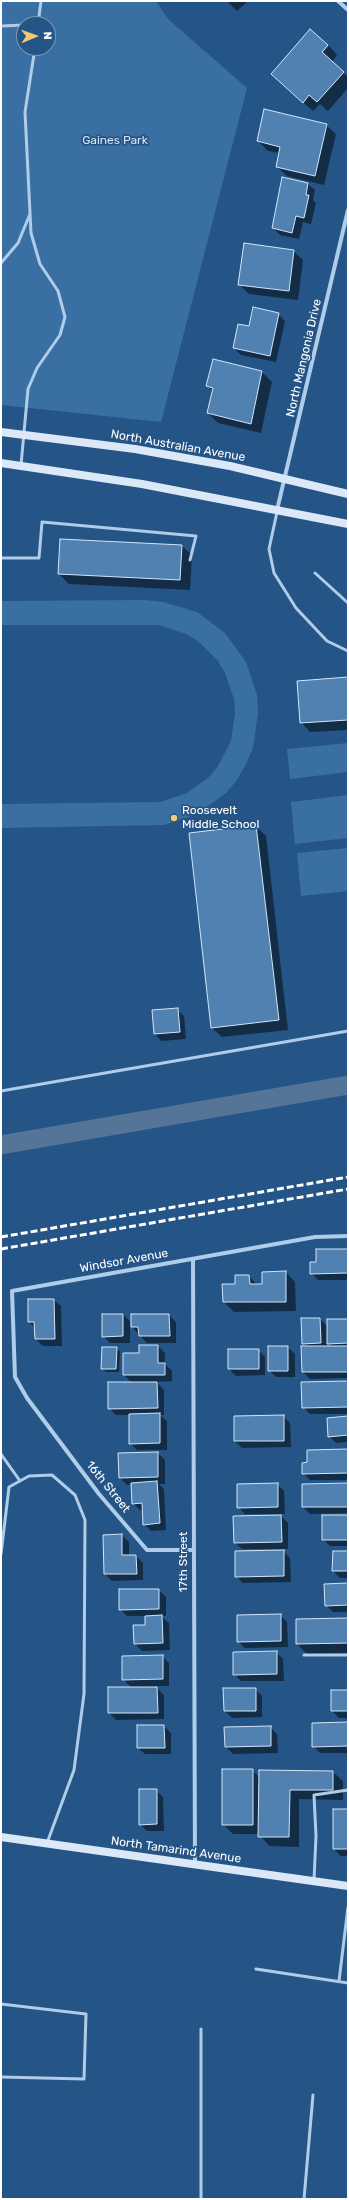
<!DOCTYPE html>
<style>
body{margin:0}
#map{position:relative;width:349px;height:2200px;overflow:hidden;background:#255586;font-family:Rubik,sans-serif}
canvas{display:block}
.frame{position:absolute;inset:0;border:2px solid #fff;pointer-events:none}
.north{position:absolute;left:16px;top:16px;width:40px;height:40px;box-sizing:border-box;background:#255586;border:1px solid #7c99b6;border-radius:50%;rotate:88deg;font-size:11px;font-weight:700;line-height:16px;text-align:center;color:#fff}
.north::after{content:'';display:block;margin:auto;width:14px;height:18px;background:#f3c773;clip-path:polygon(50% 0,100% 100%,50% 72%,0 100%)}
</style>
<div id="map">
<canvas width="349" height="2200"></canvas>
<div class="frame"></div>
<div class="north">N</div>
</div>
<script>
const ctx = document.querySelector('canvas').getContext('2d');
ctx.lineJoin = 'round';
function fillPath(path, color) {
  ctx.fillStyle = color;
  ctx.fill(path, 'evenodd');
}
function toPath(rows) {
  const path = new Path2D();
  for (const r of rows) {
    path.moveTo(r[0], r[1]);
    for (let i = 2; i < r.length; i += 2) path.lineTo(r[i], r[i + 1]);
  }
  return path;
}
function stroke(path, color, width, dash) {
  ctx.strokeStyle = color;
  ctx.lineWidth = width;
  ctx.lineCap = dash ? 'butt' : 'round';
  ctx.setLineDash(dash || []);
  ctx.stroke(path);
}
function write(font, color, halo, rows, align = 'center') {
  ctx.font = font + ' Rubik,sans-serif';
  ctx.lineWidth = 3.5;
  ctx.setLineDash([]);
  ctx.textBaseline = 'middle';
  ctx.strokeStyle = halo;
  ctx.fillStyle = color;
  for (const [text, x, y, turn = 0] of rows) {
    ctx.save();
    ctx.translate(x, y);
    ctx.rotate((+turn || 0) * Math.PI / 180);
    ctx.textAlign = isNaN(turn) ? turn : align;
    if (halo) ctx.strokeText(text, 0, 0);
    ctx.fillText(text, 0, 0);
    ctx.restore();
  }
}
fillPath(toPath([
 [1,1,156,1,168,19,247,88,161,422,1,405],
 [24,24,48,24,48,48,24,48],
 [145,600,163,602,197,612,225,633,246,662,257,695,258,713,253,748,246,764,237,780,226,793,197,814,164,825,1,828,1,804,160,802,187,793,209,777,218,766,231,741,235,713,234,699,225,673,218,661,198,641,186,634,159,625,1,625,1,601],
 [348,743,348,772,290,779,287,749],
 [348,795,348,838,295,844,291,802],
 [348,848,348,891,301,896,297,853]
]), '#396fa3');
fillPath(toPath([
 [227,1,248,1,237,11],
 [329,46,337,55,332,62,348,77,348,88,328,111,320,104,313,111,282,84,318,55,320,56],
 [326,125,336,134,324,185,287,176,277,167,280,153,268,151,258,141],
 [308,184,315,190,313,200,316,203,311,224,303,222,299,239,280,235,273,228],
 [293,251,303,260,298,300,249,294,239,284],
 [278,314,285,321,276,362,241,355,234,348],
 [213,360,262,372,272,382,261,433,218,423,208,413,213,391,208,386],
 [182,546,192,555,190,590,69,584,59,574],
 [348,678,348,730,310,732,301,722],
 [256,826,266,836,288,1030,222,1037,212,1028],
 [177,1010,184,1016,186,1039,161,1041,155,1034],
 [348,1250,348,1280,318,1280,311,1273,317,1263],
 [286,1272,295,1282,296,1311,234,1312,224,1302,236,1285,249,1276,257,1285,263,1285],
 [54,1300,61,1306,62,1346,43,1346,36,1339,35,1328,29,1322],
 [123,1314,130,1321,130,1343,110,1343,103,1336],
 [132,1315,169,1315,176,1322,176,1343,147,1343,132,1327],
 [320,1319,328,1327,348,1320,348,1378,310,1379,303,1372,307,1347,303,1343],
 [327,1342,332,1347,327,1347],
 [158,1346,165,1353,165,1364,172,1371,172,1381,156,1382,164,1390,164,1415,160,1415,167,1421,167,1450,137,1450,130,1443,130,1415,116,1415,109,1408,132,1383,124,1375,140,1354],
 [288,1347,295,1354,295,1377,276,1377,269,1370],
 [116,1348,120,1351,119,1372,106,1372,102,1368],
 [258,1350,265,1357,265,1375,236,1376,229,1369],
 [348,1382,348,1414,310,1414,303,1407],
 [283,1416,290,1423,291,1447,242,1448,235,1441,235,1417],
 [348,1417,348,1442,336,1443,329,1436],
 [348,1450,348,1480,310,1480,303,1473],
 [158,1453,165,1460,165,1484,159,1484,164,1489,166,1530,151,1531,144,1524,143,1510,140,1510,133,1503,132,1484,127,1485,120,1478],
 [277,1484,284,1491,285,1514,245,1514,238,1507],
 [348,1484,348,1513,310,1514,303,1507],
 [281,1516,288,1523,288,1549,242,1549,235,1543],
 [348,1516,348,1546,330,1546,323,1539],
 [122,1535,129,1542,129,1556,136,1556,143,1563,143,1580,112,1581,105,1574],
 [283,1551,290,1558,291,1582,243,1583,236,1576],
 [348,1552,348,1578,340,1578,333,1571],
 [348,1584,348,1612,333,1612,326,1605],
 [159,1590,166,1597,166,1616,161,1616,169,1623,170,1650,142,1651,135,1644,146,1626,146,1616,127,1616,120,1609],
 [280,1615,287,1622,288,1647,245,1648,238,1641],
 [348,1619,348,1653,307,1654,297,1644],
 [276,1652,283,1659,284,1681,241,1681,234,1674],
 [162,1656,169,1663,169,1686,155,1686,164,1695,164,1719,116,1720,109,1713,132,1688,123,1679],
 [255,1689,262,1696,262,1717,232,1718,225,1711],
 [348,1691,348,1718,339,1718,332,1711],
 [348,1723,348,1753,320,1753,313,1746],
 [164,1726,171,1733,171,1754,145,1754,138,1748],
 [270,1727,277,1734,278,1753,233,1754,226,1747],
 [252,1770,260,1778,260,1771,333,1772,343,1781,343,1800,299,1799,299,1847,269,1846,259,1834,233,1834,223,1824],
 [156,1790,163,1797,164,1831,147,1831,140,1824],
 [334,1810,348,1810,348,1856,341,1856,334,1849]
]), '#0007');
stroke(toPath([
 [1,1145,348,1085]
]), '#557598', 19);
const building = toPath([
 [310,29,328,45,322,52,344,72,317,102,309,95,303,103,271,74,310,29],
 [264,109,327,124,315,176,276,167,280,147,257,141,264,109],
 [282,177,308,183,306,195,309,195,304,218,296,216,292,233,272,228,282,177],
 [244,243,294,250,289,291,238,285,244,243],
 [253,307,279,313,270,356,233,348,238,324,249,326,253,307],
 [213,359,262,371,251,424,207,413,213,388,206,386,213,359],
 [60,539,182,545,180,580,58,574,60,539],
 [348,677,348,720,300,723,297,681,348,677],
 [256,825,279,1020,211,1028,189,833,256,825],
 [178,1008,180,1032,154,1034,152,1010,178,1008],
 [316,1249,348,1249,348,1273,310,1274,310,1262,316,1262,316,1249],
 [286,1271,286,1302,223,1302,222,1284,235,1284,235,1275,249,1275,250,1284,262,1284,262,1272,286,1271],
 [28,1299,54,1299,55,1339,35,1339,34,1322,28,1322,28,1299],
 [102,1314,123,1314,123,1336,102,1337,102,1314],
 [131,1314,169,1314,170,1336,139,1336,138,1327,131,1327,131,1314],
 [301,1318,320,1318,321,1343,302,1344,301,1318],
 [327,1319,348,1319,348,1343,327,1344,327,1319],
 [139,1345,158,1345,158,1363,165,1363,165,1375,123,1375,123,1353,139,1353,139,1345],
 [268,1346,288,1346,288,1371,268,1371,268,1346],
 [301,1346,348,1346,348,1372,302,1372,301,1346],
 [102,1347,117,1347,116,1369,101,1369,102,1347],
 [228,1349,259,1349,259,1369,228,1369,228,1349],
 [348,1381,348,1407,302,1408,301,1382,348,1381],
 [108,1382,157,1382,158,1408,108,1409,108,1382],
 [160,1413,160,1443,129,1444,129,1414,160,1413],
 [284,1415,284,1441,234,1441,234,1416,284,1415],
 [348,1416,348,1435,328,1437,327,1418,348,1416],
 [348,1449,348,1473,302,1474,302,1463,307,1462,307,1450,348,1449],
 [158,1452,158,1477,119,1478,118,1453,158,1452],
 [157,1481,160,1523,143,1525,142,1503,132,1504,131,1483,157,1481],
 [278,1483,278,1507,237,1508,237,1484,278,1483],
 [348,1483,348,1507,302,1507,302,1484,348,1483],
 [281,1515,282,1542,234,1543,233,1516,281,1515],
 [322,1515,348,1515,348,1540,322,1540,322,1515],
 [122,1534,122,1555,136,1555,137,1574,104,1574,103,1535,122,1534],
 [284,1550,284,1576,235,1577,235,1551,284,1550],
 [333,1551,348,1551,348,1571,332,1571,333,1551],
 [348,1583,348,1605,325,1606,324,1584,348,1583],
 [119,1589,159,1589,159,1609,119,1610,119,1589],
 [281,1614,281,1641,237,1642,237,1615,281,1614],
 [162,1615,163,1643,134,1644,133,1625,145,1625,145,1616,162,1615],
 [348,1618,348,1643,296,1644,296,1619,348,1618],
 [277,1651,277,1674,233,1675,233,1652,277,1651],
 [163,1655,163,1679,122,1680,122,1656,163,1655],
 [108,1687,157,1687,158,1713,108,1713,108,1687],
 [223,1688,256,1688,256,1711,224,1711,223,1688],
 [331,1690,348,1690,348,1711,331,1711,331,1690],
 [348,1722,348,1746,312,1747,312,1723,348,1722],
 [137,1725,164,1725,165,1748,137,1748,137,1725],
 [271,1726,271,1746,225,1747,224,1727,271,1726],
 [222,1769,253,1769,253,1825,222,1825,222,1769],
 [259,1770,333,1771,333,1790,290,1790,289,1837,258,1837,259,1770],
 [139,1789,157,1789,157,1824,139,1825,139,1789],
 [333,1809,348,1809,348,1849,333,1849,333,1809]
]);
fillPath(building, '#5181b0');
stroke(building, '#d3e5f7', 1);
stroke(toPath([
 [38,24,41,1],
 [1,26,24,25],
 [1,263,18,243,30,214],
 [21,465,28,389,37,368,60,335,65,317,58,291,40,264,31,233,25,112,35,48],
 [277,512,269,549,274,573,296,608,327,641,348,651],
 [1,558,39,558,42,522,196,536,190,560],
 [315,573,348,603],
 [1,1091,348,1031],
 [1,1454,20,1481],
 [1,1554,9,1487,29,1476,52,1475,75,1495,85,1520,84,1694,74,1770,47,1843],
 [304,1655,348,1655],
 [314,1880,316,1836,314,1795,348,1790],
 [256,1969,348,1983],
 [339,1981,348,1907],
 [1,2004,86,2014,84,2079,1,2077],
 [201,2029,201,2199],
 [304,2199,313,2095]
]), '#afcce9', 3);
stroke(toPath([
 [338,1,348,10],
 [277,510,348,210],
 [193,1259,195,1864],
 [194,1550,147,1550,99,1494,27,1398,15,1377,12,1291,315,1237,348,1236]
]), '#afcce9', 4);
stroke(toPath([
 [1,432,135,449,230,466,348,494],
 [1,463,142,484,348,524],
 [1,1837,348,1886]
]), '#dae8f7', 8);
stroke(toPath([
 [1,1237,348,1177],
 [1,1249,348,1189]
]), '#fff', 3, [7, 3]);
for (const [x, y, r, color] of [
 [174,818,4,"#f3c773"]
]) {
  const dot = new Path2D();
  dot.arc(x, y, r, 0, 2 * Math.PI);
  ctx.fillStyle = color;
  ctx.fill(dot);
  stroke(dot, '#255586', 1.5);
}
write('12px', '#d3e5f7', '#255586', [
 ["Gaines Park",115,141]
]);
write('12px', '#fff', '#255586', [
 ["North Mangonia Drive",304,358,-77],
 ["North Australian Avenue",178,446,10],
 ["Windsor Avenue",124,1261,-10],
 ["16th Street",108,1487,51],
 ["17th Street",184,1562,-90],
 ["North Tamarind Avenue",176,1850,8]
]);
write('12px', '#fff', '#255586', [
 ["Roosevelt",182,811],
 ["Middle School",182,825]
], 'left');
</script>
